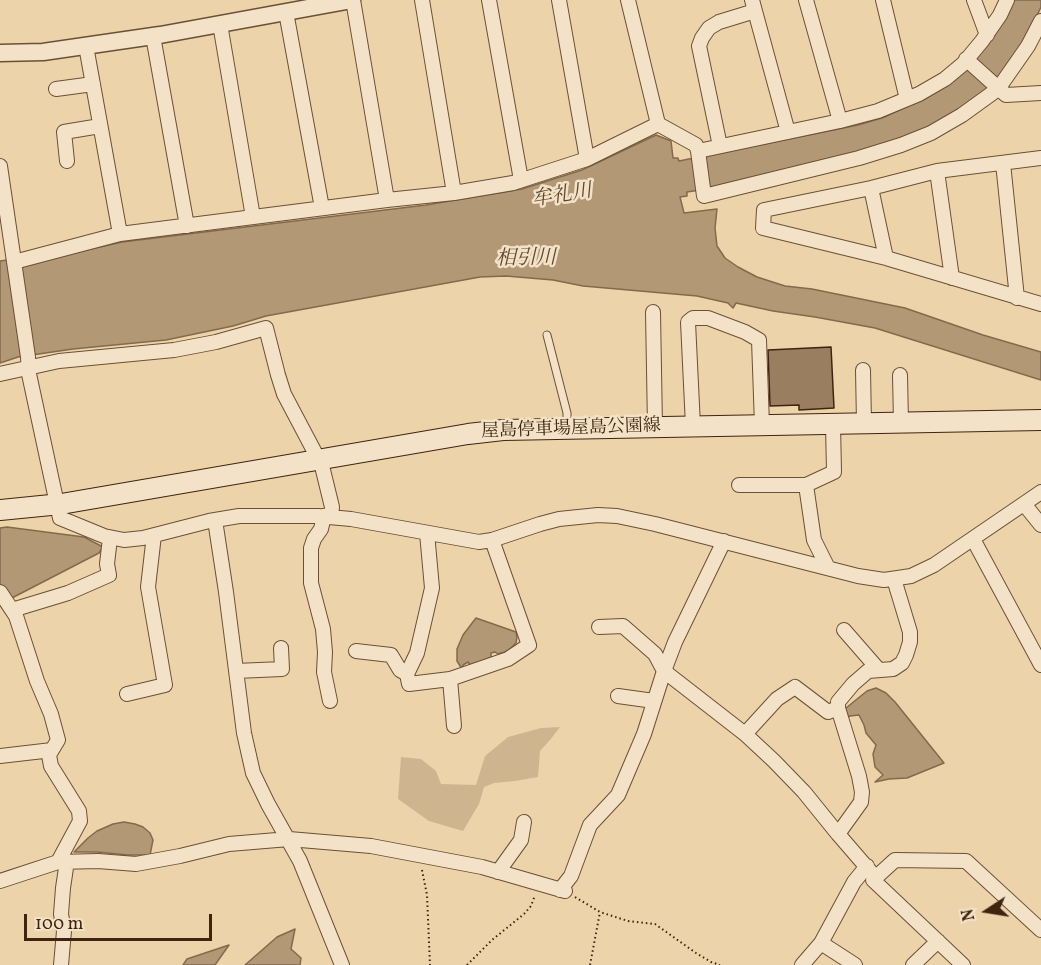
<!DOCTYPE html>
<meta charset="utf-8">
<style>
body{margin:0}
#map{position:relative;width:1041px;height:965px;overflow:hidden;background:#edd3a9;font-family:Vollkorn,serif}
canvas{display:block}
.north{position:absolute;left:957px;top:881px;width:60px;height:60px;-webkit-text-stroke:4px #f3e2c7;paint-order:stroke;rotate:258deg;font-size:16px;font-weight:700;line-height:24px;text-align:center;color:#3f2410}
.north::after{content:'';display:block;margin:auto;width:21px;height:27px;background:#3f2410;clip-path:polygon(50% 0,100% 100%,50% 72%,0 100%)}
.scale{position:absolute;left:24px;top:914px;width:188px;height:27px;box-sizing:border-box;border:3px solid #3f2410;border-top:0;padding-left:8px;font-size:18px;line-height:21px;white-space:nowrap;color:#3f2410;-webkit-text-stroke:4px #f3e2c7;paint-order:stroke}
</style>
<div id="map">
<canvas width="1041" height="965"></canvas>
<div class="north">N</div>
<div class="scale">100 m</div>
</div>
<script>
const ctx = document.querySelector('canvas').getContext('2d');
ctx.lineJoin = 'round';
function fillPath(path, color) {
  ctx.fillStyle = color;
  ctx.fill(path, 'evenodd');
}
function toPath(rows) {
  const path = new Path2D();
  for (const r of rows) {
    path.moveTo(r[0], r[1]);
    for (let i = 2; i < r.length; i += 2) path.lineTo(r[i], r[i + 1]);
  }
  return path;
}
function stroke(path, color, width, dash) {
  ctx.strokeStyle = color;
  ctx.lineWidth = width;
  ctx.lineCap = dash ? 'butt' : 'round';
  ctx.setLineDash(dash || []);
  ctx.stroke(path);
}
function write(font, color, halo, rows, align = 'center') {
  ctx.font = font + ' Vollkorn,"Noto Serif JP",serif';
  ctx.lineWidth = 5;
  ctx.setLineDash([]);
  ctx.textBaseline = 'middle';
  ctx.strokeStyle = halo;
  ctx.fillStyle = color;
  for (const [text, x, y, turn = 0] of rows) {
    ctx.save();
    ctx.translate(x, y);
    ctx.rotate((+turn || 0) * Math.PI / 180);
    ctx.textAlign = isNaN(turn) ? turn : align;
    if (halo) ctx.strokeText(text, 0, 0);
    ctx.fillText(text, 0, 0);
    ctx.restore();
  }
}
fillPath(toPath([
 [560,727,550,740,540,751,538,777,515,781,494,783,484,787,479,804,463,831,429,821,398,799,401,757,421,759,436,771,441,784,476,785,485,756,508,737,541,728]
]), '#cfb58f');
const water = toPath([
 [1011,0,1041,0,1041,7,1023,45,996,81,980,96,957,113,893,145,707,189,687,192,687,196,680,197,684,213,717,209,715,228,717,246,725,258,738,267,757,277,785,286,812,289,905,308,983,335,1041,352,1041,380,875,328,815,317,773,311,736,303,733,308,728,303,697,296,583,286,553,280,506,276,480,277,266,316,233,326,166,340,73,349,18,357,0,363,0,261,7,260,11,267,122,242,426,205,522,189,582,170,656,135,671,141,673,158,678,158,679,161,858,125,882,118,904,108,923,100,943,88,1011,0],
 [7,527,84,537,103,547,99,553,8,600,0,585,0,528,7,527],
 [476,618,516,632,517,637,516,643,508,651,498,654,495,652,491,653,491,658,482,663,471,666,468,662,463,665,462,669,457,661,457,649,463,635,476,618],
 [876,688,886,693,895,702,944,763,907,778,889,779,875,782,883,775,875,767,873,754,876,745,866,733,864,725,859,715,850,716,846,718,845,712,846,708,867,691,876,688],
 [124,822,135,824,143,827,150,833,153,840,150,855,128,855,97,852,74,852,88,838,97,831,113,824,124,822],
 [295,929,291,949,301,958,300,965,245,965,277,937,295,929],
 [229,945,215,965,183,965,187,959,229,945]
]);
fillPath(water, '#b29875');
stroke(water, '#846a4d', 1.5);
const building = toPath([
 [831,347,834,408,799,410,799,405,770,406,768,350,831,347]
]);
fillPath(building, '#997f60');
stroke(building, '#3f2410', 1.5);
const service = toPath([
 [547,335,567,413,567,426]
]);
const minor = toPath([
 [353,0,387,200],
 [422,0,454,193],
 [489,0,521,180],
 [559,0,587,159],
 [628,0,658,124],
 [806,0,840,121],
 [883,0,907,99],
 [974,0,987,35],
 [755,11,788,132],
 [286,12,322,208],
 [220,24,253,217],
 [153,36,187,226],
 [86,46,120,234],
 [966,59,1006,95,1041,93],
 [56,89,93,84],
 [720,146,699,46,702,38,709,28,719,22,755,11,752,0],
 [698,151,704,196,859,158,901,145,931,133,962,115,998,89,1028,46,1041,21],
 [1041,158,937,171,871,188,764,210,763,228,886,258,1041,304],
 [67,161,64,132,100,126],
 [1003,163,1017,298],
 [0,166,28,357,29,374,60,518,104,536,124,540,143,538,209,521,239,516,318,516,351,519,479,542,492,540,540,524,559,519,598,515,617,516,655,524,858,576,884,580,911,576,934,565,1041,492],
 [937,171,952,278],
 [871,188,886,258],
 [14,262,120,234,387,200,454,193,513,183,587,159,658,124,696,145,698,151,840,121,878,111,919,94,945,79,963,64,982,41,1000,15,1007,0],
 [653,312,655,427],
 [863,370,864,423],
 [0,374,59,361,174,350,216,342,266,328,278,375,284,394,322,466,332,507,331,516],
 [900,375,901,422],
 [693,426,688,322,693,318,708,318,745,332,759,340,762,425],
 [739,485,806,485],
 [1024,504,1041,525],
 [324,516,321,529,314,539,311,548,311,583,323,629,325,652,324,672,330,701],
 [215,520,226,592,244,733,253,773,268,804,300,861,342,965],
 [427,533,432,588,417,653,407,674,409,684,450,679],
 [973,539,1041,665],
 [828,568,814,540,806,485,834,472,833,424],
 [0,592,16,616,37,681,51,714,58,740,49,755,51,766,79,811,80,821,58,862],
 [12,610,68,593,109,575,107,564,110,538],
 [599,627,623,626,655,654,664,671,745,734,774,761,804,792,838,834,876,878],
 [844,630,878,669],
 [356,651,391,655,400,670,407,674],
 [236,671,282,669,281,648],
 [127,694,165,685,148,587,154,535],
 [618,696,654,701],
 [454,726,450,679,508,659,529,645,492,540],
 [745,734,777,699,795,687,828,712,838,708],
 [0,756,52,750],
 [838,834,861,802,862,792,859,776,838,708,838,702,853,684,868,671,893,669,902,663,906,655,910,642,910,632,894,579],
 [498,872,521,840,524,822],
 [0,881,58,862,98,861,136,864,180,856,229,844,289,839,371,846,482,867,565,891],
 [560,890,571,876,590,825,618,795,644,734,664,671,675,642,724,541],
 [821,943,855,965],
 [61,965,64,931,61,914,63,888,67,861],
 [802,965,821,943,854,882,867,866],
 [913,965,938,941],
 [963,965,873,880,895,860,966,861,1041,930]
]);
const tertiary = toPath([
 [0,53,43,52,160,35,352,0]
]);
const secondary = toPath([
 [0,510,61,504,468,434,503,430,1041,420]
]);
stroke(service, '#6a5036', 9);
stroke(minor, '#6a5036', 16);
stroke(tertiary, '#6a5036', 19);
stroke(secondary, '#3f2410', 22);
stroke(toPath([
 [422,870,427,895,430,965],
 [575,897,600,912,628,921,655,924,696,953,711,962,720,965],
 [467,965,492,940,524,914,531,906,535,895],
 [590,965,600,912]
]), '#3f2410', 2, [1.5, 3]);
stroke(service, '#f3e2c7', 7);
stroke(minor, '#f3e2c7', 14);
stroke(tertiary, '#f3e2c7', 16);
stroke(secondary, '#f3e2c7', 20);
write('18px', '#3f2410', '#f3e2c7', [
 ["屋島停車場屋島公園線",571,430,-2]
]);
write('italic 20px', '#62472e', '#f3e2c7', [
 ["牟礼川",562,197,-9],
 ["相引川",526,260,-1]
]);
</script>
